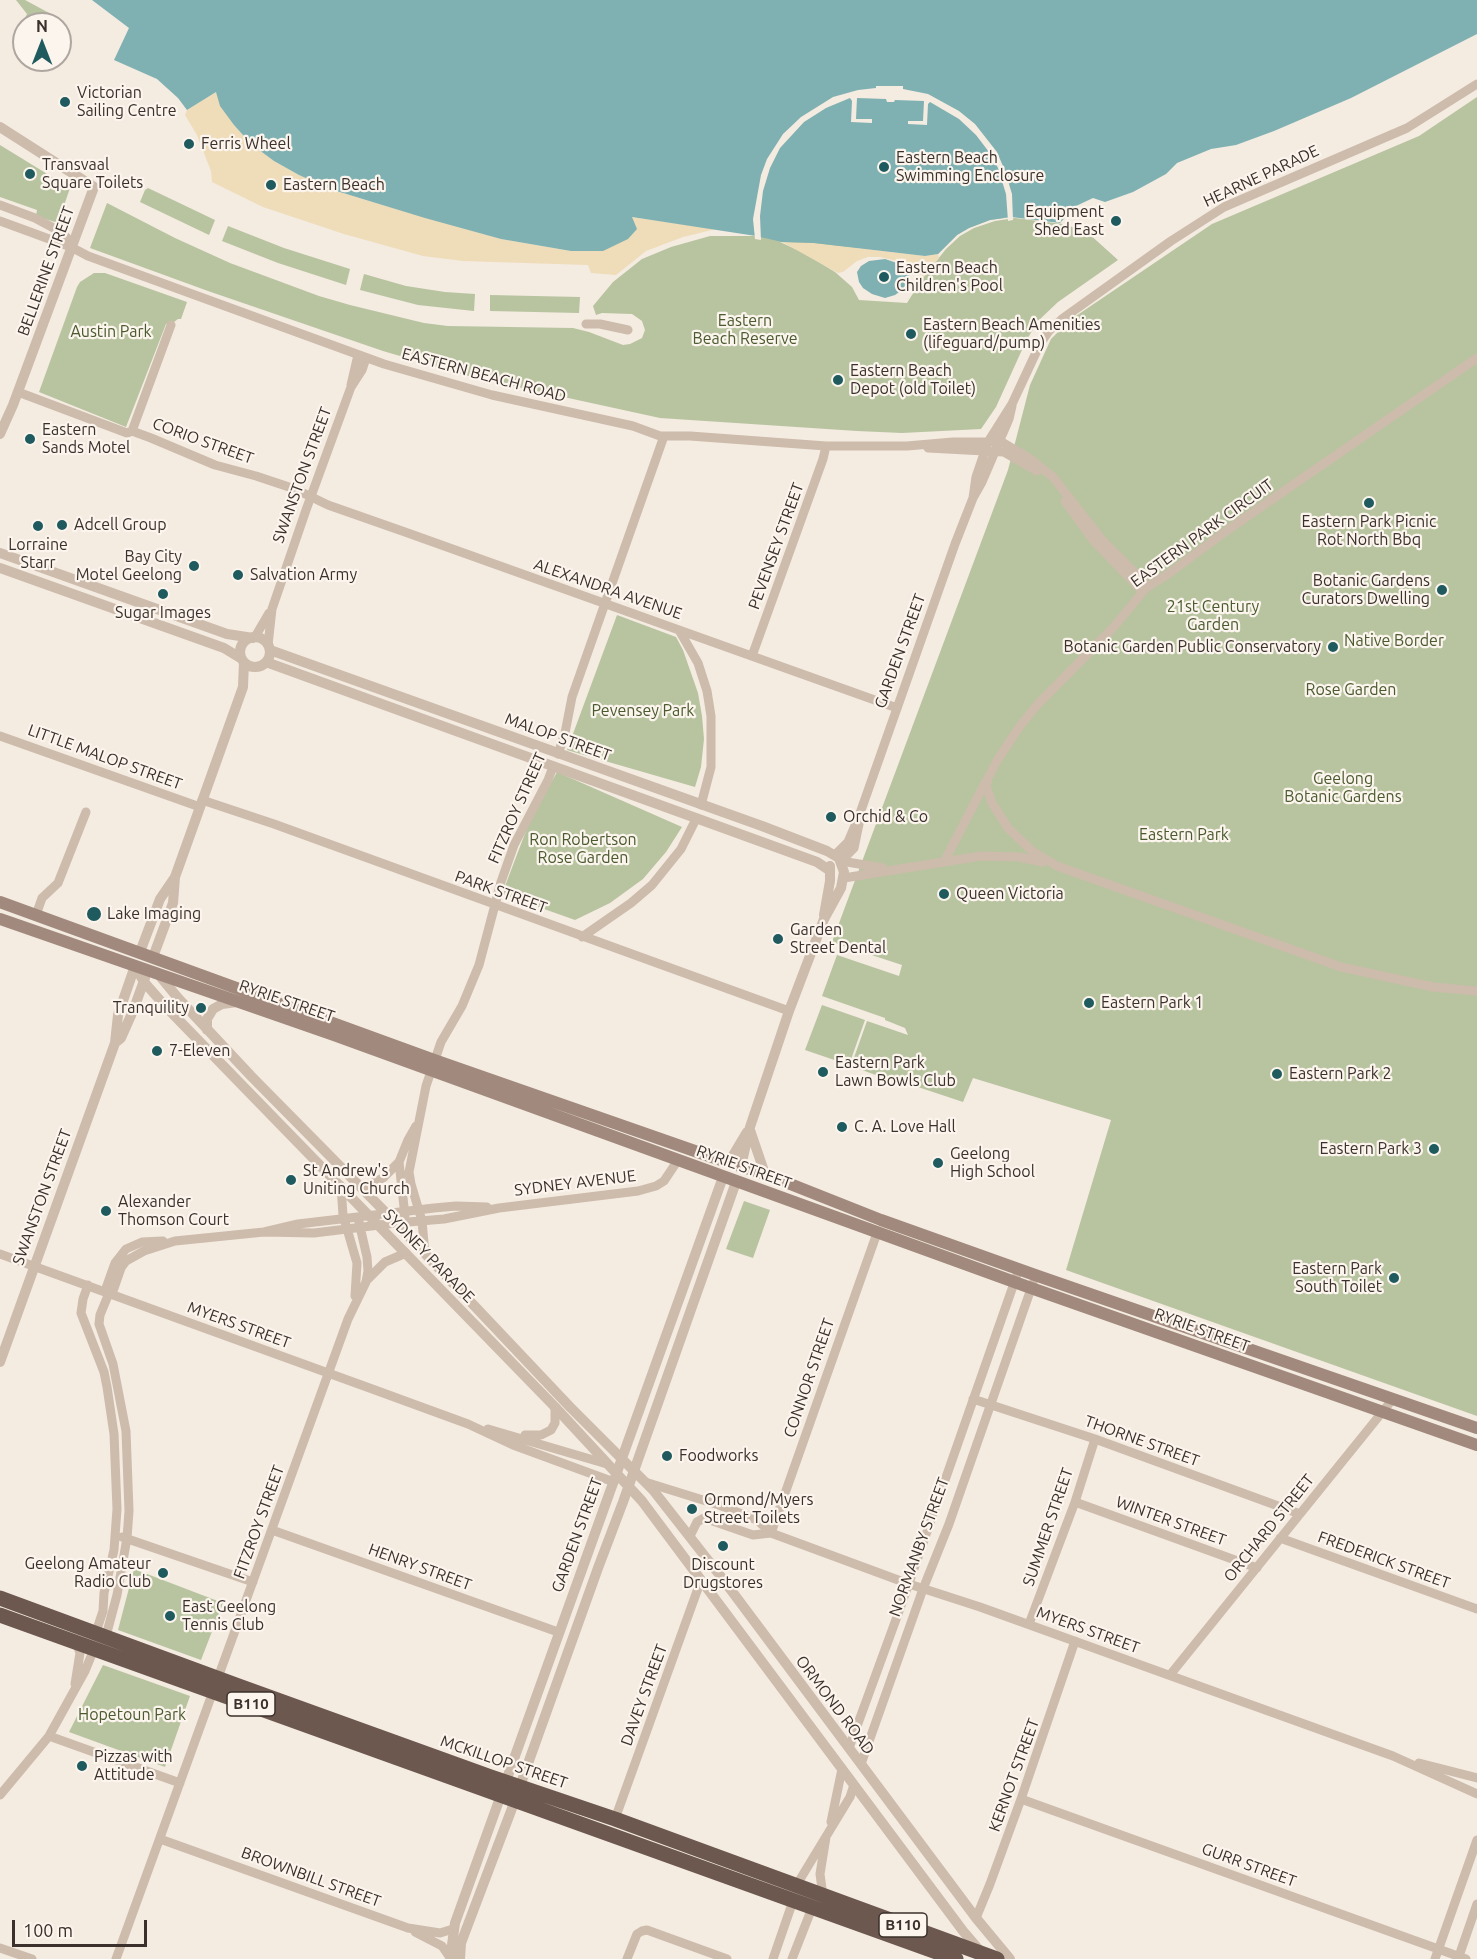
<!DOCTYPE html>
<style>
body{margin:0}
#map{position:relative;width:1477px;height:1959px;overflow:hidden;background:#f4ebe1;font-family:Ubuntu,sans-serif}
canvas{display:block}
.north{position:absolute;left:12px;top:12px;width:60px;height:60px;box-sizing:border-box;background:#fbf5ee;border:2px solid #aea6a0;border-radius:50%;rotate:0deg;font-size:16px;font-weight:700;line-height:24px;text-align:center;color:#3b302b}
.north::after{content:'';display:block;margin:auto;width:21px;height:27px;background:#1f5a5e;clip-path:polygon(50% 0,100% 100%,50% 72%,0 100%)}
.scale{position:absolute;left:12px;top:1920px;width:135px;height:27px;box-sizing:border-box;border:3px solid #3b302b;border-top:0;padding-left:8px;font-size:18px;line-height:21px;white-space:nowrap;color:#3b302b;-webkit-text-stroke:4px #fbf5ee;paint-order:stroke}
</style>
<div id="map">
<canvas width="1477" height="1959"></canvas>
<div class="north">N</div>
<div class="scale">100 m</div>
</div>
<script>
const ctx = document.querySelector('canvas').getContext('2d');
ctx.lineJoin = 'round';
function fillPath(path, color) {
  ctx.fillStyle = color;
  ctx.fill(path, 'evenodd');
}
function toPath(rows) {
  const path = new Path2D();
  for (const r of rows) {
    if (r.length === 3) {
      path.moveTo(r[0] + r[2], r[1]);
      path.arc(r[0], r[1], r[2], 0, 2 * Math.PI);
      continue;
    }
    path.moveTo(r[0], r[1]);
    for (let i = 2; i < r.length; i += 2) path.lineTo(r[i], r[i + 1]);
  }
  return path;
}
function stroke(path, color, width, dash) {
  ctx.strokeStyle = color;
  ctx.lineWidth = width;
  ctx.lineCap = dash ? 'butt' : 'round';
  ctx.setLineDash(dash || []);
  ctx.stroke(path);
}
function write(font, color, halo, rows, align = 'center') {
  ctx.font = font + ' Ubuntu,sans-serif';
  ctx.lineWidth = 4.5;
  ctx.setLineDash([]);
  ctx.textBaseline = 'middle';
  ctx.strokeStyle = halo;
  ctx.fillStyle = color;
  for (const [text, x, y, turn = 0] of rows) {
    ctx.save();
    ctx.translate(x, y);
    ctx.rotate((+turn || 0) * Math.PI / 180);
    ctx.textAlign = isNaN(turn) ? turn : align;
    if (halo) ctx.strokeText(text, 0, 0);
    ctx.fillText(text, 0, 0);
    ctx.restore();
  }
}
fillPath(toPath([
 [16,0,25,0,51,14,46,24,22,24,27,14],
 [1477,97,1477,1416,1066,1270,1111,1120,973,1078,963,1102,897,1080,895,1082,851,1066,867,1021,908,1035,905,1028,885,1020,885,1018,822,996,837,955,899,976,902,965,832,942,1008,470,1030,385,1051,339,1070,320,1212,224,1419,136],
 [0,145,70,188,58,223,36,216,37,210,0,197],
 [148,188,215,220,209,235,140,202,145,190],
 [107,203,175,238,230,263,319,296,350,305,424,323,448,326,573,328,589,332,623,345,630,344,642,338,645,330,642,321,632,314,602,313,596,315,593,306,613,282,642,259,671,247,710,236,756,236,1011,217,990,220,969,228,957,235,938,254,780,242,804,253,835,272,852,287,859,300,907,303,922,279,946,249,960,236,974,228,995,221,1015,218,1063,224,1087,232,1118,260,1058,302,1038,321,1026,341,996,407,981,429,902,433,857,431,660,418,472,377,383,351,208,291,90,248],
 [228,226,284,248,350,269,346,285,278,263,222,241],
 [94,273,105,273,187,302,181,319,178,319,174,322,166,324,126,427,39,392,77,287,80,282],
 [364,274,406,286,445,292,475,294,474,311,418,305,360,290],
 [490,295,580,297,579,313,490,311],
 [617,615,676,637,683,650,698,693,702,716,704,739,701,767,695,787,567,750],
 [557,772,682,827,666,852,643,879,610,903,575,920,502,894,529,823],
 [822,1005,865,1020,849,1065,805,1050],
 [744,1201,770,1210,753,1258,726,1249],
 [134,1569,223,1603,201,1660,118,1630],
 [103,1665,190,1696,165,1767,69,1732]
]), '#b8c4a0');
fillPath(toPath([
 [216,92,234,125,251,144,274,161,299,175,330,189,359,198,501,239,571,251,603,251,631,217,716,229,683,237,646,251,616,275,591,273,588,265,463,261,423,256,344,234,263,207,212,182,211,171,197,135,185,115,187,110],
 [782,242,814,243,925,256,938,254,939,258,922,279,920,278,921,275,901,262,880,257,868,257,857,261,843,272,838,273]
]), '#efdcb8');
fillPath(toPath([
 [92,0,1477,0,1477,34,1351,98,1274,131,1236,145,1211,149,1177,163,1166,174,1133,192,1105,202,1093,198,1076,206,1060,223,1011,217,990,220,969,228,957,235,938,254,925,256,814,243,782,242,756,236,632,217,637,229,628,239,603,251,571,251,501,239,425,218,330,189,299,175,274,161,251,144,234,125,220,106,216,92,187,110,178,98,157,79,114,60,129,28],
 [885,259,903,265,910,274,907,283,902,290,895,295,885,298,872,294,863,288,859,282,857,272,861,266,869,261]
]), '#7fb0b2');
fillPath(toPath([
 [876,86,903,86,903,89,928,94,959,111,975,124,997,152,1005,171,1012,194,1013,220,1008,221,1006,194,998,168,992,156,976,135,959,119,930,102,928,104,927,125,908,124,908,121,923,121,924,101,895,100,894,102,887,102,886,99,857,98,856,119,872,119,872,123,851,122,852,101,850,98,826,108,804,122,780,148,770,168,763,191,760,216,761,240,755,239,753,219,761,175,767,159,783,134,801,117,833,97,858,90,876,88]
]), '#f4ebe1');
stroke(toPath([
 [0,205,35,218,61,232,68,239,71,247],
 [0,221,71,247,88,256,384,364,492,395,633,426,660,436,690,436,826,446,907,446,953,442,1002,442,1029,458,1053,477,1102,540,1148,586],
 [586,324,600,324,628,330],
 [1477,358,1229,529,1168,574,1146,588,1112,629,1038,704,1020,726,998,759,988,778,986,786,992,803,1008,828,1032,851,1057,866,1341,967,1433,987,1477,991],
 [351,385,358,355],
 [18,392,127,433,132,431,151,438,215,465,256,476,295,489,328,505,405,532,897,708],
 [132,431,171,325],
 [928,448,1004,452,1037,471],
 [973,498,976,477,988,442,1012,404,1040,344,1049,331,1062,319,1171,241,1224,207,1407,128,1477,84],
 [1065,501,1094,541,1142,591],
 [679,630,698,663,707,691,711,716,711,767,701,805],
 [255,637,269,613],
 [268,645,272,609,306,510,351,387,362,370,366,358],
 [752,656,823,459,826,446],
 [0,736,200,807],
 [558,754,565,733,572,697,664,436],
 [202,800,274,824,789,1011],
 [835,855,848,842,859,816,955,544,973,498,982,482,1009,419,1012,406],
 [841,861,883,868],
 [841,861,854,848,859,824],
 [944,862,986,781],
 [844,878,981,856,1019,857,1043,862],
 [36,915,42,898,58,883,86,812],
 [582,937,631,903,652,885,681,849,696,819],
 [341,1186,343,1215,357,1263,355,1296],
 [361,1188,383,1178,399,1162],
 [405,1216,399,1162,408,1140,416,1126],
 [264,1232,314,1233,396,1223,444,1219,499,1208,638,1191,656,1186,664,1181,678,1160],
 [0,1254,375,1390,468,1424,513,1445,614,1482],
 [425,1254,422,1221,411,1184,409,1172,426,1086,441,1042,462,1006,479,965,501,882,514,845,548,780,553,767],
 [367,1280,385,1262,406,1253],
 [88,1285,83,1299,81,1313,104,1372,107,1387,114,1434,117,1509,114,1550,104,1593,103,1611,96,1632],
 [105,1291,115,1263,126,1249,142,1242,163,1241],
 [112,1294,121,1268,126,1261,144,1251,175,1241,264,1232,298,1224,434,1208,456,1206,487,1207],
 [973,1399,1095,1439,1300,1514],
 [488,1429,607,1464],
 [525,1435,541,1435,551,1430,555,1423,555,1407],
 [645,1482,719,1505,757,1520,771,1533,909,1584,980,1607,1393,1756,1477,1794],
 [1075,1502,1257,1568],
 [272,1530,558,1632],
 [771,1533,877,1233],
 [690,1536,697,1522,704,1518,753,1535,771,1533],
 [122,1537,253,1582],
 [1280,1538,1477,1609],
 [1029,1624,1075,1502,1095,1439],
 [106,1636,117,1595,127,1538,129,1511,126,1431,113,1364,99,1324,100,1315,109,1293],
 [1170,1675,1392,1400],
 [75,1684,80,1653,76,1642],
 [49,1736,180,1783],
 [849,1748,902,1603,1019,1269],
 [1419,1763,1477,1778],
 [861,1764,923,1589,949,1524,1033,1283],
 [0,1795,49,1736,85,1671,94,1649],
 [1021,1799,1466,1959],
 [615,1819,701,1580],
 [831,1822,842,1769],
 [160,1839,408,1928,440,1933,453,1929],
 [796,1886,850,1797,854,1785],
 [823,1896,820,1874,826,1837],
 [976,1918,990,1884,1021,1799,1075,1641],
 [415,1932,442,1946,451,1959],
 [0,1948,32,1959],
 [116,1959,348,1319,366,1282,368,1271,367,1257,358,1218],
 [627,1959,637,1934,642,1931,647,1930,727,1959],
 [773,1959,793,1901],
 [792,1959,812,1908],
 [1435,1959,1477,1840],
 [1458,1959,1477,1904]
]), '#cdbbac', 9);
stroke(toPath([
 [0,127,94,187,13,405,0,434],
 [0,553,227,634,253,638],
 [0,568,224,648,242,659],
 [255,652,15],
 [270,650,762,826,827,851,839,858,844,872,841,888,824,919,789,1011,750,1127,741,1166],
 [266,662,817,862,829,870],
 [824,915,830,881,830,866],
 [140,952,160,899,175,877,243,687,244,662],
 [153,957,173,903,175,877],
 [135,966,144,982,166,1007,555,1407,642,1501,963,1931,981,1952],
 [159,975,178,998,251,1076,396,1223,570,1407,653,1490,722,1578,976,1918,1010,1959],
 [207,1030,207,1019,213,1009,222,1004,237,1002],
 [116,1042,121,1038,133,1011,145,978],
 [750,1130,765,1174],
 [729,1162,747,1132],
 [0,1362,115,1043,118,1015,135,966],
 [453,1959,452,1945,455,1923,723,1177],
 [460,1959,461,1943,511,1811,598,1568,623,1502,736,1182]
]), '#cdbbac', 10);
stroke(toPath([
 [0,902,434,1060,712,1157,765,1174,881,1220,1035,1275,1477,1428],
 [0,919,334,1035,1031,1288,1477,1445]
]), '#a18a7d', 12);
stroke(toPath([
 [0,1598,236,1685,491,1777,615,1819,997,1959],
 [0,1615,956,1959]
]), '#6c584f', 15);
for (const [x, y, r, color] of [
 [65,102,6,"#1f5a5e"],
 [189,144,6,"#1f5a5e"],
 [884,167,6,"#1f5a5e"],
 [30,174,6,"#1f5a5e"],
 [271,185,6,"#1f5a5e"],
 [1116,221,6,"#1f5a5e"],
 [884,277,6,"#1f5a5e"],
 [911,334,6,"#1f5a5e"],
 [838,380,6,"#1f5a5e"],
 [30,439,6,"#1f5a5e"],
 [1369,503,6,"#1f5a5e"],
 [62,525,6,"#1f5a5e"],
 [38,526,6,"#1f5a5e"],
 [194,566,6,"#1f5a5e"],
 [238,575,6,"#1f5a5e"],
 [1442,590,6,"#1f5a5e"],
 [163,594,6,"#1f5a5e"],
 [1333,647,6,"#1f5a5e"],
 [831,817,6,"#1f5a5e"],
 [944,894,6,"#1f5a5e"],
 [94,914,8,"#1f5a5e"],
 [778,939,6,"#1f5a5e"],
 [1089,1003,6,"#1f5a5e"],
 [201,1008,6,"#1f5a5e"],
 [157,1051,6,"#1f5a5e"],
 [823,1072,6,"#1f5a5e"],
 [1277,1074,6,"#1f5a5e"],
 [842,1127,6,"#1f5a5e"],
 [1434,1149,6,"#1f5a5e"],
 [938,1163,6,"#1f5a5e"],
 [291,1180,6,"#1f5a5e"],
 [106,1211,6,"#1f5a5e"],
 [1394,1278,6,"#1f5a5e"],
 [667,1456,6,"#1f5a5e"],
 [692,1509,6,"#1f5a5e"],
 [723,1546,6,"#1f5a5e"],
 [163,1573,6,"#1f5a5e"],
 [170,1616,6,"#1f5a5e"],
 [82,1766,6,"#1f5a5e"]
]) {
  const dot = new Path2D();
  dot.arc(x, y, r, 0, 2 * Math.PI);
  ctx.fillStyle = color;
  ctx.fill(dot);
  stroke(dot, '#fbf5ee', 2);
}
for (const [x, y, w] of [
 [251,1704,48],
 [903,1925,48]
]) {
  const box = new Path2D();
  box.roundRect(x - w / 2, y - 12, w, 24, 4.5);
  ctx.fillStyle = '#fbf5ee';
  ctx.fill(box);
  stroke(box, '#3b302b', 1.5);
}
write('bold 15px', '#3b302b', null, [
 ["B110",251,1704],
 ["B110",903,1925]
]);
write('16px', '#3b302b', '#fbf5ee', [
 ["Victorian",77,93],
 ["Sailing Centre",77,111],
 ["Ferris Wheel",201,144],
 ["Eastern Beach",896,158],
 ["Swimming Enclosure",896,176],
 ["Transvaal",42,165],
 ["Square Toilets",42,183],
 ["Eastern Beach",283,185],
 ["Equipment",1104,212,"right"],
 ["Shed East",1104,230,"right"],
 ["Eastern Beach",896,268],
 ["Children's Pool",896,286],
 ["Eastern Beach Amenities",923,325],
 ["(lifeguard/pump)",923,343],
 ["Eastern Beach",850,371],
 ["Depot (old Toilet)",850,389],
 ["Eastern",42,430],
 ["Sands Motel",42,448],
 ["Eastern Park Picnic",1369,522,"center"],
 ["Rot North Bbq",1369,540,"center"],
 ["Adcell Group",74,525],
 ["Lorraine",38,545,"center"],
 ["Starr",38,563,"center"],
 ["Bay City",182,557,"right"],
 ["Motel Geelong",182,575,"right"],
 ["Salvation Army",250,575],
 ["Botanic Gardens",1430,581,"right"],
 ["Curators Dwelling",1430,599,"right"],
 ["Sugar Images",163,613,"center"],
 ["Botanic Garden Public Conservatory",1321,647,"right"],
 ["Orchid & Co",843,817],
 ["Queen Victoria",956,894],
 ["Lake Imaging",107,914],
 ["Garden",790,930],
 ["Street Dental",790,948],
 ["Eastern Park 1",1101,1003],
 ["Tranquility",189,1008,"right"],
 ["7-Eleven",169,1051],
 ["Eastern Park",835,1063],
 ["Lawn Bowls Club",835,1081],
 ["Eastern Park 2",1289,1074],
 ["C. A. Love Hall",854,1127],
 ["Eastern Park 3",1422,1149,"right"],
 ["Geelong",950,1154],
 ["High School",950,1172],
 ["St Andrew's",303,1171],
 ["Uniting Church",303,1189],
 ["Alexander",118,1202],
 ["Thomson Court",118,1220],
 ["Eastern Park",1382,1269,"right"],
 ["South Toilet",1382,1287,"right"],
 ["Foodworks",679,1456],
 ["Ormond/Myers",704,1500],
 ["Street Toilets",704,1518],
 ["Geelong Amateur",151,1564,"right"],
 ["Radio Club",151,1582,"right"],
 ["Discount",723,1565,"center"],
 ["Drugstores",723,1583,"center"],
 ["East Geelong",182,1607],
 ["Tennis Club",182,1625],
 ["Pizzas with",94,1757],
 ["Attitude",94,1775]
], 'left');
write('16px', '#3b302b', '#fbf5ee', [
 ["HEARNE PARADE",1261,176,-25],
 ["BELLERINE STREET",46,271,-70],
 ["EASTERN BEACH ROAD",484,375,15],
 ["CORIO STREET",203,441,20],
 ["SWANSTON STREET",302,475,-70],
 ["EASTERN PARK CIRCUIT",1202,533,-36],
 ["PEVENSEY STREET",776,546,-70],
 ["ALEXANDRA AVENUE",608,589,19],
 ["GARDEN STREET",900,651,-70],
 ["MALOP STREET",558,737,20],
 ["LITTLE MALOP STREET",105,757,20],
 ["FITZROY STREET",517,808,-66],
 ["PARK STREET",501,892,20],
 ["RYRIE STREET",287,1001,19],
 ["RYRIE STREET",744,1167,20],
 ["SYDNEY AVENUE",575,1183,-7],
 ["SWANSTON STREET",42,1197,-70],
 ["SYDNEY PARADE",429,1256,46],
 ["MYERS STREET",239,1325,20],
 ["RYRIE STREET",1202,1330,20],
 ["CONNOR STREET",809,1378,-71],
 ["THORNE STREET",1142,1441,20],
 ["WINTER STREET",1171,1521,20],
 ["FITZROY STREET",259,1522,-70],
 ["SUMMER STREET",1048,1527,-71],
 ["ORCHARD STREET",1269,1528,-51],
 ["GARDEN STREET",577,1535,-70],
 ["NORMANBY STREET",919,1547,-70],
 ["FREDERICK STREET",1384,1560,20],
 ["HENRY STREET",420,1567,20],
 ["MYERS STREET",1088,1630,20],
 ["DAVEY STREET",644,1695,-70],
 ["ORMOND ROAD",835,1705,53],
 ["MCKILLOP STREET",504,1762,19],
 ["KERNOT STREET",1014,1775,-70],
 ["GURR STREET",1249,1865,20],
 ["BROWNBILL STREET",311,1877,20]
]);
write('16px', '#4a5a2e', '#fbf5ee', [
 ["Eastern",745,321],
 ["Beach Reserve",745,339],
 ["Austin Park",111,332],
 ["21st Century",1213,607],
 ["Garden",1213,625],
 ["Native Border",1394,641],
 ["Rose Garden",1351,690],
 ["Pevensey Park",643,711],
 ["Geelong",1343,779],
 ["Botanic Gardens",1343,797],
 ["Eastern Park",1184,835],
 ["Ron Robertson",583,840],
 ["Rose Garden",583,858],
 ["Hopetoun Park",132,1715]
]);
</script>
